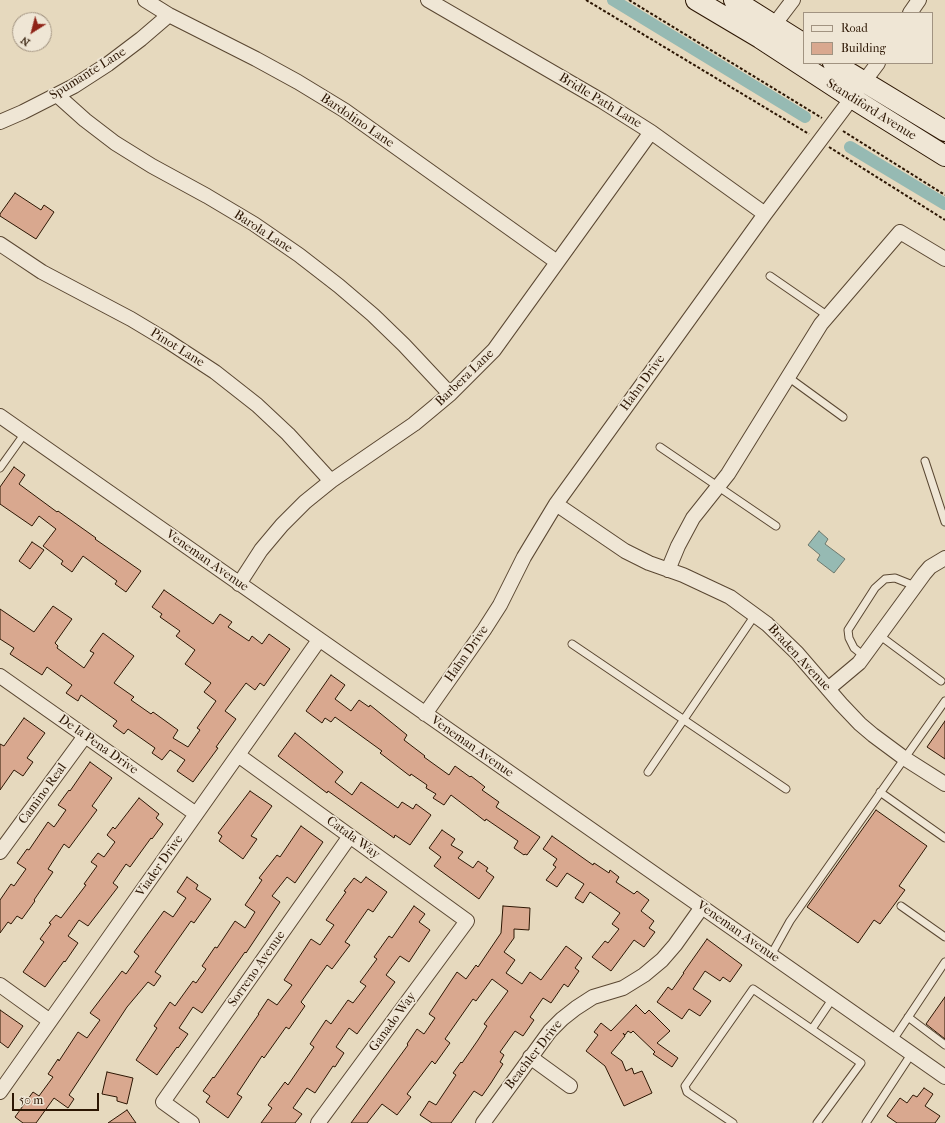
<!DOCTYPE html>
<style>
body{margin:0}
#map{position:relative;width:945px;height:1123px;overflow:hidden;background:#e6d9be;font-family:"IM FELL French Canon",serif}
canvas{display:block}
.legend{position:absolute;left:803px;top:12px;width:130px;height:52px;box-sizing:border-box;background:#efe6d5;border:1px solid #a19381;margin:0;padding:5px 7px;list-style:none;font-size:12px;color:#2c1603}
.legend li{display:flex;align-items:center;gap:8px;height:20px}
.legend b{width:20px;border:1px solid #a19381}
.north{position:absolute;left:12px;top:12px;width:40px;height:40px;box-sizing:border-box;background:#efe6d5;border:1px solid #a19381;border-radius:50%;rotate:216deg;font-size:11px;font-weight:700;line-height:16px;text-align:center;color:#2c1603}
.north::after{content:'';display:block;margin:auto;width:14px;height:18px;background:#8f2418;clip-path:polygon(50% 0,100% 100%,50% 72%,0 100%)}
.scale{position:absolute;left:12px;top:1093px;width:87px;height:18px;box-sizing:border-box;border:2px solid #2c1603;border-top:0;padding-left:5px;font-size:12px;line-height:14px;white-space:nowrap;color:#2c1603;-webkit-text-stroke:3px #efe6d5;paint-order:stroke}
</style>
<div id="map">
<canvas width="945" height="1123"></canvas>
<ul class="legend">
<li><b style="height:5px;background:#efe6d5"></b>Road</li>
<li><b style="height:11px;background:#d9a88f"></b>Building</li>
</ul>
<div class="north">N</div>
<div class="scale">50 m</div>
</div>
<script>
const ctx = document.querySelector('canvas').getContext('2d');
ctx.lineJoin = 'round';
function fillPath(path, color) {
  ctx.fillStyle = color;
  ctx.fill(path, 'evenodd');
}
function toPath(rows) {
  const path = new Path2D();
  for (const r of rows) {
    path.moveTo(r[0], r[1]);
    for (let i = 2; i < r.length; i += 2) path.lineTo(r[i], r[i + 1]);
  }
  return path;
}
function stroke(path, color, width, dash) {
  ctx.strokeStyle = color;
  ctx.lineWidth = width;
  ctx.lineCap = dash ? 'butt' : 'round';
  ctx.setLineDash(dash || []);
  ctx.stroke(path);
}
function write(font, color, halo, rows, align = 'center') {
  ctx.font = font + ' "IM FELL French Canon",serif';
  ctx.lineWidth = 3.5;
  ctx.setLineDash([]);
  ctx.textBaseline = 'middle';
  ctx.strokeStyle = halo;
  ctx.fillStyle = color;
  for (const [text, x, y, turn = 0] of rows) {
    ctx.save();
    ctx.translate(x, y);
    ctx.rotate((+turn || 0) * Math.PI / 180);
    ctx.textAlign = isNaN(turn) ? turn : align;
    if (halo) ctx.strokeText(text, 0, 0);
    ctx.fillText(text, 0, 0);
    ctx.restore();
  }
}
const water = toPath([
 [819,531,828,539,825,544,845,559,834,573,817,560,820,555,808,545,819,531]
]);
fillPath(water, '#96bab3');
stroke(water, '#6c786d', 1);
stroke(toPath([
 [613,0,805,117],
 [850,147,945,204]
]), '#96bab3', 12);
const building = toPath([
 [15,193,41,210,44,205,54,212,36,239,0,216,0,214,15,193],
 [14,467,25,475,19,484,57,512,58,511,96,538,95,539,141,571,126,592,115,584,117,581,83,556,72,572,61,564,63,561,43,546,56,529,39,516,32,526,0,504,0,487,14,467],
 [32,542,44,550,30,569,19,561,32,542],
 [164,590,213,624,220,614,232,622,228,627,249,641,252,636,262,644,269,634,290,649,264,686,260,683,255,690,246,683,225,711,236,719,216,747,218,748,193,782,177,771,185,760,170,750,162,760,152,753,155,748,128,729,124,734,113,726,117,721,96,706,81,695,78,701,66,693,72,685,47,667,42,675,10,654,14,648,0,639,0,609,34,632,53,606,72,619,55,643,58,646,57,648,84,668,94,653,90,651,103,633,134,656,114,683,134,697,131,700,151,714,153,712,178,730,173,738,188,747,200,730,197,728,216,701,204,692,211,683,185,664,195,650,176,636,180,631,160,617,162,614,152,607,164,590],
 [331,675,345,685,335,699,351,711,359,700,369,707,370,705,407,735,404,740,425,756,424,757,449,775,455,766,470,777,471,776,485,787,482,790,499,802,496,807,540,837,527,855,525,854,524,855,514,848,518,841,486,819,485,821,451,795,444,805,433,798,436,794,426,788,427,785,411,774,410,776,380,753,382,751,335,717,331,722,325,718,322,723,306,711,331,675],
 [24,718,45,733,27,758,33,762,23,776,14,770,0,790,0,744,4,746,24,718],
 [945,721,945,759,927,747,945,721],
 [295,733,343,772,335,782,352,795,361,782,398,808,402,802,413,809,416,804,431,815,410,845,395,835,394,838,328,791,327,793,278,756,295,733],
 [90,762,112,778,92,806,97,810,69,848,64,844,48,869,53,872,34,900,35,901,22,919,17,916,11,924,8,922,0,933,0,900,11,884,14,886,26,869,17,863,27,849,29,850,48,822,54,827,66,810,58,805,69,790,70,791,90,762],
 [250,791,272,806,251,836,257,839,243,859,219,841,222,836,218,833,250,791],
 [139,798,159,814,156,818,163,824,152,839,151,838,130,867,126,864,113,883,118,887,88,926,79,920,68,936,78,943,65,962,64,961,45,987,23,972,44,942,40,939,51,924,49,923,56,915,61,918,86,885,84,884,97,866,91,862,98,853,104,857,115,842,107,835,113,827,115,829,139,798],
 [876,810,927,846,899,886,905,890,880,924,874,920,858,943,807,907,876,810],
 [301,826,323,842,295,883,287,877,272,896,280,902,246,953,245,952,202,1013,193,1007,179,1028,188,1034,178,1048,177,1047,157,1075,136,1060,157,1028,154,1026,170,1002,175,1006,193,981,196,983,206,969,202,966,215,947,217,948,235,921,245,928,255,912,245,905,262,880,259,878,277,855,280,857,301,826],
 [442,830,455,839,451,845,463,852,458,858,473,868,478,861,488,868,486,871,494,877,479,899,434,866,441,857,429,848,442,830],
 [552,836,593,865,594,863,609,873,610,870,619,877,616,882,634,894,637,891,649,900,641,911,654,921,649,928,655,932,644,947,634,940,611,971,592,957,605,941,608,943,619,929,612,924,620,913,590,892,583,903,575,898,584,884,567,873,557,887,546,880,556,867,553,865,557,859,543,849,552,836],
 [187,877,198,885,196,889,211,899,194,923,191,921,155,972,161,976,154,986,148,982,127,1007,69,1095,74,1099,68,1108,54,1098,36,1123,23,1123,15,1117,33,1092,39,1096,53,1077,48,1074,58,1059,59,1061,78,1032,87,1038,100,1020,90,1013,122,971,126,974,139,956,134,952,164,911,173,917,186,898,177,892,187,877],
 [366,877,387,892,373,912,368,909,345,942,350,945,332,969,327,965,301,1002,305,1006,289,1029,286,1027,264,1058,262,1056,237,1094,242,1097,228,1118,206,1102,210,1096,203,1091,213,1077,214,1078,259,1014,258,1014,268,999,277,1005,292,985,284,980,311,939,320,945,334,925,326,920,346,892,344,891,354,878,361,883,366,877],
 [414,906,425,914,419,922,430,930,409,962,400,956,386,975,395,982,357,1034,349,1028,336,1047,344,1053,335,1067,333,1066,315,1093,307,1088,293,1108,302,1114,295,1123,261,1123,272,1108,268,1105,285,1082,288,1085,314,1047,310,1044,326,1020,331,1024,348,1000,353,1003,366,986,360,982,377,959,374,957,389,936,392,938,414,906],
 [503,906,530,908,529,930,514,929,514,938,504,952,515,960,506,973,522,984,530,972,541,980,566,946,582,958,575,968,579,971,568,987,564,984,551,1003,543,998,530,1017,534,1020,523,1036,515,1031,500,1052,504,1055,500,1062,503,1064,491,1083,482,1096,474,1091,451,1123,432,1123,420,1115,429,1101,436,1105,456,1075,453,1073,461,1062,462,1063,478,1040,487,1026,484,1024,508,991,492,979,476,1001,473,999,445,1039,450,1043,435,1064,432,1061,407,1094,411,1097,397,1115,382,1104,367,1123,351,1123,408,1045,407,1044,417,1029,424,1034,435,1018,429,1014,457,972,466,979,476,965,478,967,501,933,503,906],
 [707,939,742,965,730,982,723,977,720,981,705,971,693,989,711,1001,700,1016,689,1009,682,1019,657,1002,668,987,672,990,684,973,683,973,707,939],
 [945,997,945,1039,926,1024,945,997],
 [636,1005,645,1014,649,1010,670,1031,657,1043,678,1058,672,1067,653,1054,655,1052,633,1031,631,1033,628,1031,625,1035,623,1033,625,1036,611,1053,622,1061,626,1071,632,1068,634,1074,642,1071,652,1093,624,1106,605,1066,586,1051,598,1035,594,1032,601,1023,611,1031,636,1005],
 [0,1010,23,1026,8,1048,0,1042,0,1010],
 [107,1072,133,1078,127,1104,117,1101,117,1097,102,1094,107,1072],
 [924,1088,933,1094,925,1106,940,1116,935,1123,897,1123,887,1116,900,1098,907,1103,913,1095,917,1097,924,1088],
 [127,1110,136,1123,108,1123,127,1110]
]);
fillPath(building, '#d9a88f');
stroke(building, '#2c1603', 1);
const service = toPath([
 [770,276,828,316],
 [788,377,843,417],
 [660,447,776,526],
 [925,461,945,522],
 [0,468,25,433],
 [879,635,941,681],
 [572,644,786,789],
 [864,656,854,648,849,638,848,630,875,588,885,579,895,578,915,586],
 [648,772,755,615],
 [880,792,945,838],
 [901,906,945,937],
 [771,955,790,921,945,701],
 [908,1017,945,1045],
 [812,1029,833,998],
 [893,1040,945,962],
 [733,1123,687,1092,685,1086,753,989,861,1063,817,1123],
 [866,1123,912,1053]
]);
const minor = toPath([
 [145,0,169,15,256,59,298,82,344,110,557,262],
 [428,0,602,101,651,132,765,214],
 [910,13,919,0],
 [774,25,793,0],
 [57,95,85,120,115,143,152,166,207,196,254,224,299,255,339,286,373,315,404,345,450,394],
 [0,122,23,112,74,86,108,64,141,39,169,15],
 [0,244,42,272,131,319,166,340,215,372,257,405,288,434,331,481],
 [0,416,945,1077],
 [556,504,625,551,649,563,683,575,730,597,767,624,797,653,841,704,860,724,873,735,904,758,945,784],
 [668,570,678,546,693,518,728,474,821,324,900,232,945,259],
 [239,584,261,550,282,525,305,502,331,481,414,424,450,394,494,350,651,132],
 [0,676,196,814],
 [828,689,859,663,924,574,930,567,945,558],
 [425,714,484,630,500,605,524,557,556,504,765,214,878,63],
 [238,755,467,921,318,1123],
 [0,852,85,736],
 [0,985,50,1021],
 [530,1057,570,1086],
 [0,1092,319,640],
 [192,1123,163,1102,350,836],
 [483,1123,550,1031,562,1019,576,1008,593,997,623,988,644,975,662,960,675,945,702,907]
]);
const secondary = toPath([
 [696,0,760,38,852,98,945,156],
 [734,0,804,44],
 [833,63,945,131]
]);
stroke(service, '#5a4732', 9);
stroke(minor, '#5a4732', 16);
stroke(secondary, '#2c1603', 22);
stroke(toPath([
 [586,0,809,134],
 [629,0,822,118],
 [843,131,945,195],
 [829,147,945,220]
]), '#2c1603', 2, [3, 2]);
stroke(service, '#efe6d5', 7);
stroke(minor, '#efe6d5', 14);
stroke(secondary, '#efe6d5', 20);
write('13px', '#2c1603', '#efe6d5', [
 ["Spumante Lane",88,74,-32],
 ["Bridle Path Lane",600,101,31],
 ["Standiford Avenue",871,110,32],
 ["Bardolino Lane",357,121,34],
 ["Barola Lane",263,232,33],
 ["Pinot Lane",177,348,32],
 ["Barbera Lane",465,378,-44],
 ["Hahn Drive",643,383,-54],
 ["Veneman Avenue",207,561,35],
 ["Hahn Drive",467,654,-55],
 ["Braden Avenue",799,658,47],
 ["De la Pena Drive",98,745,35],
 ["Veneman Avenue",472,747,35],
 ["Camino Real",43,794,-54],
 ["Catala Way",353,838,36],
 ["Viader Drive",160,866,-55],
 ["Veneman Avenue",738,932,35],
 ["Sorreno Avenue",257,969,-55],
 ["Ganado Way",393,1022,-54],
 ["Beachler Drive",534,1055,-52]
]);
</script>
